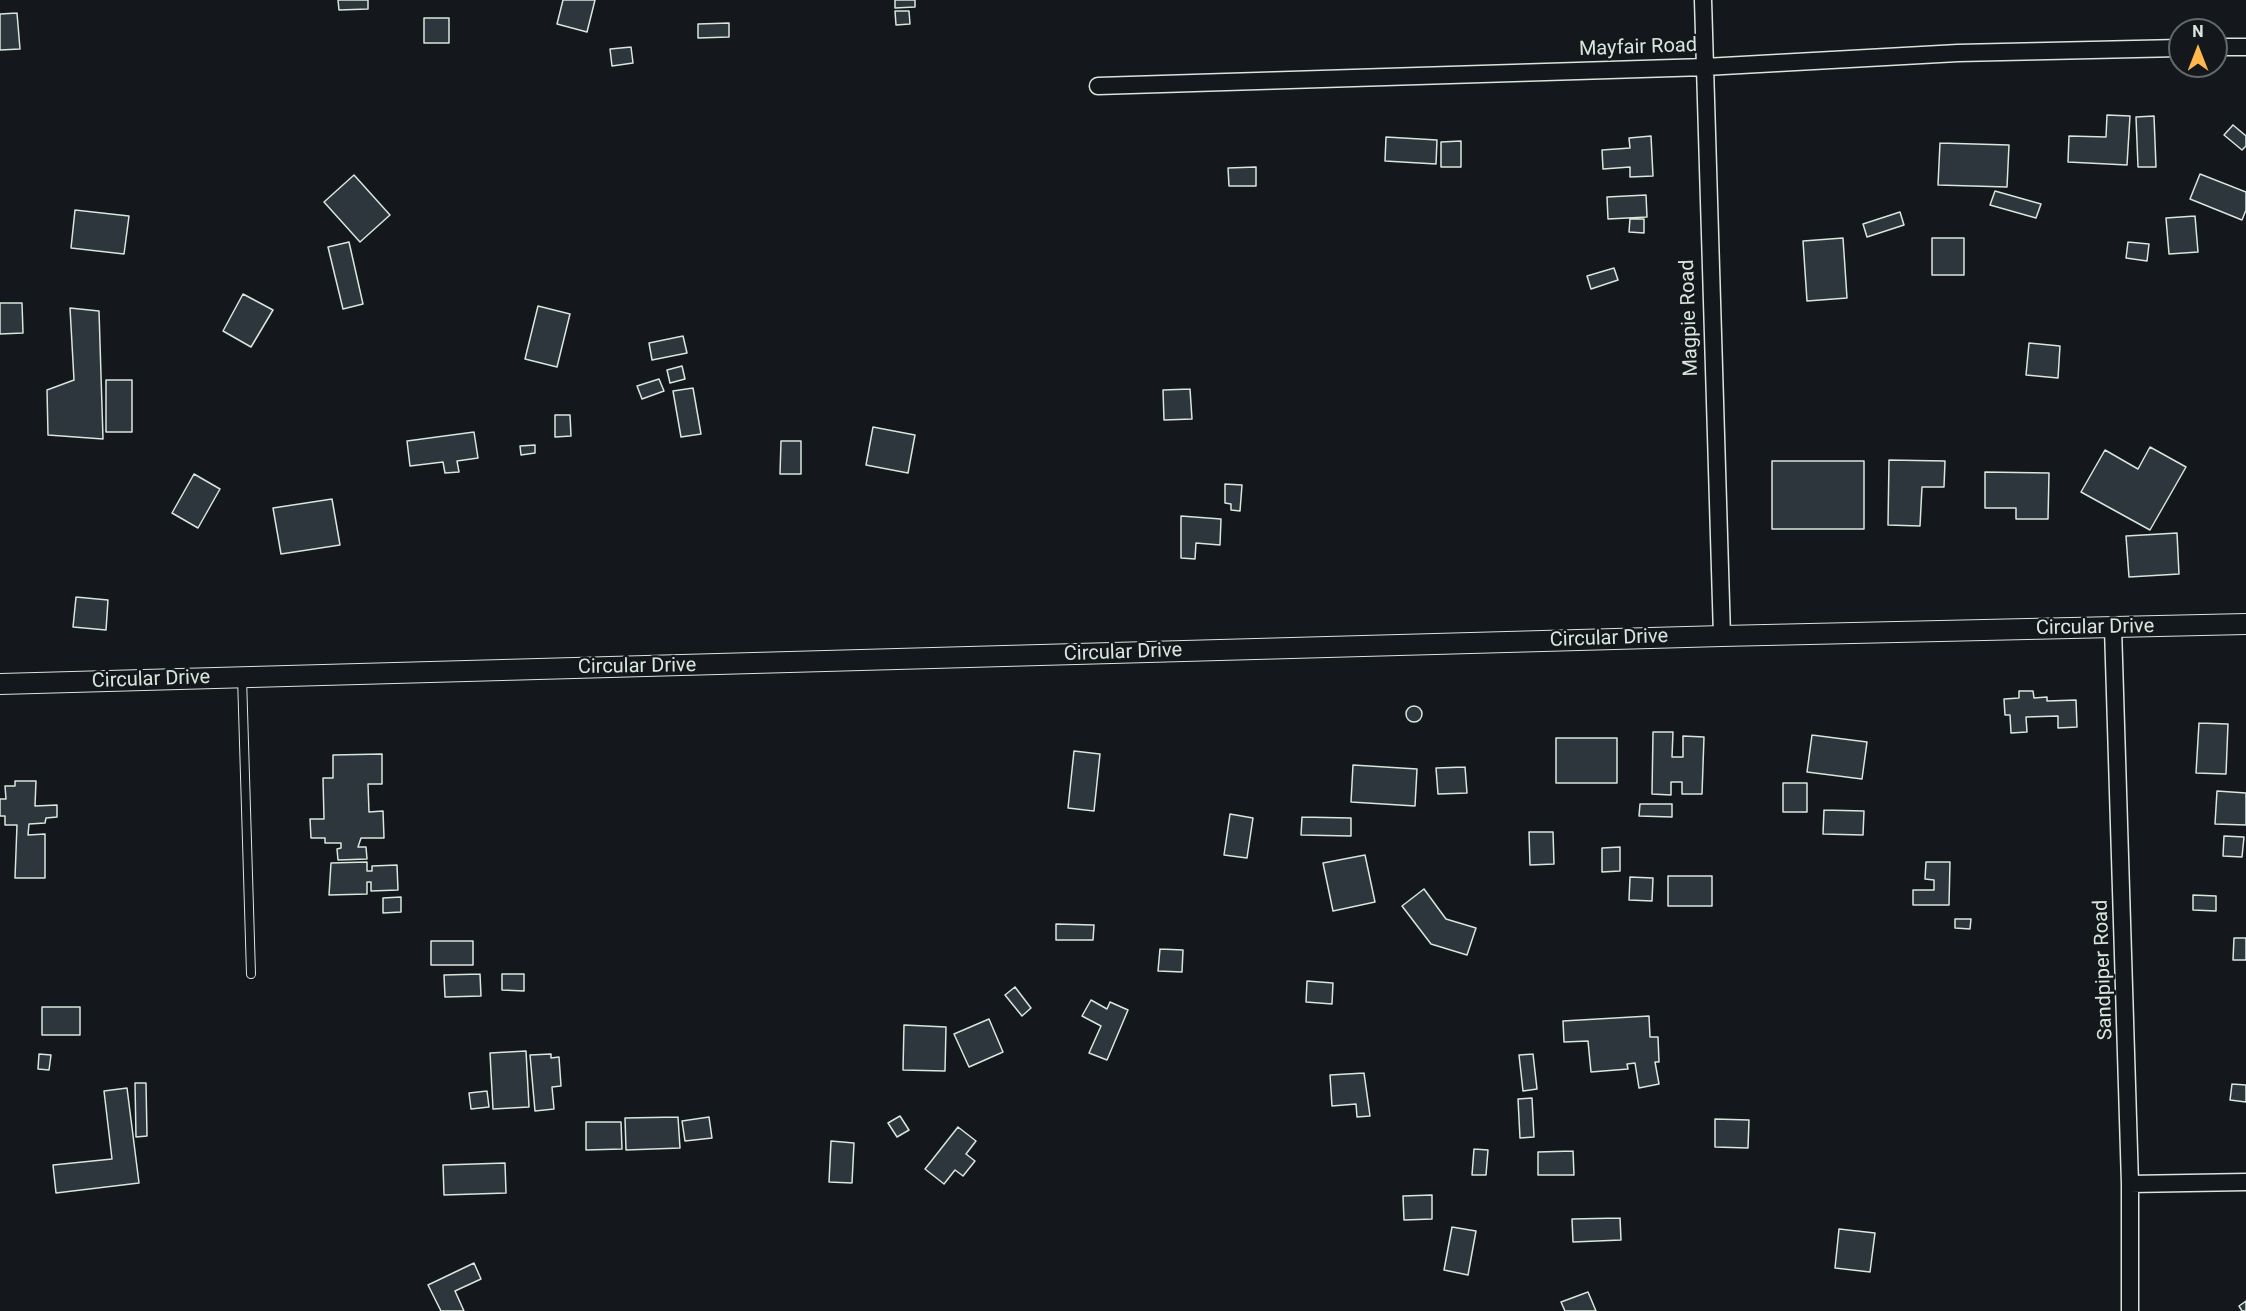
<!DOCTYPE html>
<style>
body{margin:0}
#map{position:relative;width:2246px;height:1311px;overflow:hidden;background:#14181c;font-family:Roboto,sans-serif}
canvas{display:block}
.north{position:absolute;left:2168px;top:18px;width:60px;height:60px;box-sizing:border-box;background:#14181c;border:2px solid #626a69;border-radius:50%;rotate:0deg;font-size:16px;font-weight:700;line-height:24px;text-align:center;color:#d8e6dc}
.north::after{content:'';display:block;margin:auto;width:21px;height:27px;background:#ffb74d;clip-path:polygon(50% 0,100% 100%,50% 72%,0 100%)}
</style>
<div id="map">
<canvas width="2246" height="1311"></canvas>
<div class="north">N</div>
</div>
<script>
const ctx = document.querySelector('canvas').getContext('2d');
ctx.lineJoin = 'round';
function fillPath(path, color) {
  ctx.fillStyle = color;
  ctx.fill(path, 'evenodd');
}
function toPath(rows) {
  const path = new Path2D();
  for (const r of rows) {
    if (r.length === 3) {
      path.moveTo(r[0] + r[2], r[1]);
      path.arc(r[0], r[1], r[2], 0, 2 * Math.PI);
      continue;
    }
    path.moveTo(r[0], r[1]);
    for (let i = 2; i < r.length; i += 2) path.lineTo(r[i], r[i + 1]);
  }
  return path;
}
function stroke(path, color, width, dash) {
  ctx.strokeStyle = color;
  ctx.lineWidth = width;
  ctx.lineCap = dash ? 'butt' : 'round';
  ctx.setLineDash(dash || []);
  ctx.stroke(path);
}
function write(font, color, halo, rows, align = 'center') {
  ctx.font = font + ' Roboto,sans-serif';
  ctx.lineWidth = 4.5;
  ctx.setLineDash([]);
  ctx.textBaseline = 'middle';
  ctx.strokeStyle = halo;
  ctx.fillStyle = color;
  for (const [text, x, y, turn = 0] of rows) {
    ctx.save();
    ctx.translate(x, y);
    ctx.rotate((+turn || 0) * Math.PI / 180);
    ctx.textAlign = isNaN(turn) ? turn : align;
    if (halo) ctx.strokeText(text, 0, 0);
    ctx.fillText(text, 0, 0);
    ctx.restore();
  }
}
const building = toPath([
 [338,0,368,0,368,9,339,10,338,0],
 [563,0,595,0,587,32,557,24,563,0],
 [895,0,915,0,915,7,895,8,895,0],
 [895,11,909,11,910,24,896,25,895,11],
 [17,13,20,49,0,50,0,14,17,13],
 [424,18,449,18,449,43,424,43,424,18],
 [729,23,729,37,698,38,698,24,729,23],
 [631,47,633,63,612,66,610,49,631,47],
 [2107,115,2130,116,2127,165,2068,162,2069,136,2106,137,2107,115],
 [2154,116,2156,167,2138,167,2136,117,2154,116],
 [2233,125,2246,136,2246,146,2242,150,2224,135,2233,125],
 [1651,136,1653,176,1630,177,1630,167,1603,169,1602,150,1630,148,1629,138,1651,136],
 [1386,137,1437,140,1436,164,1385,161,1386,137],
 [1461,141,1461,167,1441,167,1441,142,1461,141],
 [1940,143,2009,145,2007,187,1938,185,1940,143],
 [1256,167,1256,186,1229,186,1228,168,1256,167],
 [2200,174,2246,192,2246,210,2242,220,2190,199,2200,174],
 [354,175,390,215,360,242,324,202,354,175],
 [1995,191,2041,204,2036,218,1990,205,1995,191],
 [1646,195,1647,217,1608,219,1607,197,1646,195],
 [75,210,129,216,124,254,71,248,75,210],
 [1900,212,1904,225,1867,237,1863,224,1900,212],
 [2195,216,2198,252,2169,254,2166,218,2195,216],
 [1630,219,1644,219,1644,233,1629,232,1630,219],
 [1843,238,1847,298,1807,301,1803,241,1843,238],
 [1932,238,1964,238,1964,275,1932,275,1932,238],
 [349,242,363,304,343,309,328,247,349,242],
 [2128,242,2149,244,2147,261,2126,258,2128,242],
 [1614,268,1618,280,1591,289,1587,276,1614,268],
 [243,294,273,310,251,347,223,331,243,294],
 [0,303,22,303,23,333,0,334,0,303],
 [538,306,570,314,557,367,525,359,538,306],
 [70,308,99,311,103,439,48,435,47,390,74,380,70,308],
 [683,336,687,353,652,360,649,343,683,336],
 [2029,343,2060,346,2058,378,2026,375,2029,343],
 [682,366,685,379,670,383,667,370,682,366],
 [659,379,664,391,642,399,637,386,659,379],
 [106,380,132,380,132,432,106,432,106,380],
 [693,388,701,434,681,437,673,391,693,388],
 [1190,389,1192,419,1164,420,1163,390,1190,389],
 [555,415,570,415,571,436,555,437,555,415],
 [873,427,915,435,908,473,866,465,873,427],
 [474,432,478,458,457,461,459,472,445,473,443,462,410,466,407,441,474,432],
 [781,441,801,441,801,474,780,474,781,441],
 [535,445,535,453,521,455,520,446,535,445],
 [2150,447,2186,467,2150,530,2081,492,2105,450,2138,469,2150,447],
 [1889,460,1945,461,1944,487,1922,487,1920,526,1888,525,1889,460],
 [1772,461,1864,461,1864,529,1772,529,1772,461],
 [1985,472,2049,473,2048,519,2016,519,2016,508,1985,508,1985,472],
 [194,474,220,489,198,528,172,513,194,474],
 [1225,484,1242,485,1240,511,1231,510,1231,504,1225,503,1225,484],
 [332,499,340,545,281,554,273,508,332,499],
 [1181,516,1221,519,1220,545,1196,543,1195,559,1181,558,1181,516],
 [2177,533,2179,574,2129,577,2126,536,2177,533],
 [76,597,108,600,106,630,73,627,76,597],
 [2019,691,2033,691,2034,698,2047,697,2047,701,2076,700,2077,727,2058,728,2058,716,2026,717,2027,732,2011,733,2010,715,2005,715,2004,699,2019,698,2019,691],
 [1414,714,8],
 [2199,723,2228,724,2226,774,2196,773,2199,723],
 [1653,732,1673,732,1672,757,1683,757,1683,736,1704,737,1702,794,1682,794,1682,782,1671,782,1671,795,1652,794,1653,732],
 [1812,735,1867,742,1862,779,1807,772,1812,735],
 [1556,738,1617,738,1617,783,1556,783,1556,738],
 [1074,751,1100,754,1094,811,1068,808,1074,751],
 [382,754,382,784,368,784,369,812,383,811,384,838,361,838,358,847,366,847,367,859,338,860,337,849,341,848,341,843,325,843,325,838,311,838,310,819,324,819,323,778,333,778,333,755,382,754],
 [1353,765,1417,769,1415,806,1351,802,1353,765],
 [1465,767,1467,793,1438,794,1436,768,1465,767],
 [15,781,36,781,35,806,57,805,57,817,46,818,45,823,29,824,28,835,45,834,45,878,15,878,17,825,5,825,5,816,0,816,0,799,6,799,5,786,15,786,15,781],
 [1783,783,1807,783,1807,812,1783,812,1783,783],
 [2217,791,2246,793,2246,825,2215,824,2217,791],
 [1640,804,1672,804,1672,817,1639,816,1640,804],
 [1824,810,1864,811,1863,835,1823,834,1824,810],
 [1230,814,1253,818,1247,858,1224,855,1230,814],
 [1302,817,1351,818,1351,836,1301,835,1302,817],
 [1529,832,1553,832,1554,864,1530,865,1529,832],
 [2224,836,2244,837,2242,857,2223,856,2224,836],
 [1620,847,1620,871,1602,872,1602,848,1620,847],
 [1365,855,1375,902,1333,911,1323,863,1365,855],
 [367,862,367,871,372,871,372,866,397,865,398,890,371,891,371,882,367,882,367,894,329,895,331,863,367,862],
 [1926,862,1950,862,1949,905,1913,905,1913,890,1934,890,1934,880,1925,879,1926,862],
 [1668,876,1712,876,1712,906,1668,906,1668,876],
 [1630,877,1653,878,1652,901,1629,900,1630,877],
 [1424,889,1446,919,1476,928,1467,955,1431,944,1402,906,1424,889],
 [2193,895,2216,896,2216,911,2193,910,2193,895],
 [401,897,401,912,383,913,383,898,401,897],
 [1955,919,1971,919,1970,929,1955,928,1955,919],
 [1056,924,1094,925,1093,940,1056,940,1056,924],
 [2234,938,2246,938,2246,960,2233,960,2234,938],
 [431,941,473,941,473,965,431,965,431,941],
 [1160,949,1183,950,1182,972,1158,971,1160,949],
 [480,974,481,996,445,997,444,975,480,974],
 [502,974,524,974,524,991,502,990,502,974],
 [1307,981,1333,983,1332,1004,1306,1002,1307,981],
 [1015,987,1031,1008,1022,1016,1005,995,1015,987],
 [1091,1000,1107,1009,1110,1002,1128,1010,1107,1060,1089,1053,1101,1026,1082,1016,1091,1000],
 [42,1007,80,1007,80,1035,42,1035,42,1007],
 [1649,1016,1650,1037,1658,1037,1659,1062,1655,1062,1659,1084,1639,1088,1635,1063,1627,1064,1628,1069,1591,1072,1588,1041,1564,1042,1563,1021,1649,1016],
 [989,1019,1003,1052,969,1067,954,1034,989,1019],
 [904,1025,946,1027,945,1071,903,1070,904,1025],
 [526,1051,529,1107,493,1109,490,1053,526,1051],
 [39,1054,51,1055,49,1070,38,1069,39,1054],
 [551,1054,551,1058,559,1057,561,1086,552,1087,554,1109,535,1111,530,1055,551,1054],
 [1533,1054,1537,1089,1523,1091,1519,1055,1533,1054],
 [1364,1073,1370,1116,1357,1117,1356,1104,1332,1106,1330,1075,1364,1073],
 [135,1083,146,1083,147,1136,136,1137,135,1083],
 [2232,1084,2246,1085,2246,1102,2230,1100,2232,1084],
 [127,1088,139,1183,56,1193,53,1165,112,1159,104,1091,127,1088],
 [487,1091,489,1107,471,1109,469,1093,487,1091],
 [1532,1098,1534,1137,1520,1138,1518,1099,1532,1098],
 [900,1116,909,1130,897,1137,888,1123,900,1116],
 [678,1117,680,1148,626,1150,625,1118,678,1117],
 [709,1117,712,1138,685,1141,682,1121,709,1117],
 [1715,1119,1749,1120,1748,1148,1715,1147,1715,1119],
 [586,1122,621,1122,622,1149,586,1150,586,1122],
 [958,1127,976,1141,966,1154,975,1161,963,1176,955,1170,944,1184,925,1169,958,1127],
 [831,1141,854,1143,852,1183,829,1182,831,1141],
 [1474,1149,1488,1150,1486,1175,1472,1175,1474,1149],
 [1573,1151,1574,1175,1538,1175,1538,1152,1573,1151],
 [505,1163,506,1193,444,1195,443,1165,505,1163],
 [1432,1195,1432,1219,1404,1220,1403,1196,1432,1195],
 [1620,1218,1621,1240,1573,1242,1572,1219,1620,1218],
 [1452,1227,1476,1231,1468,1275,1444,1270,1452,1227],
 [1839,1229,1875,1233,1870,1272,1835,1268,1839,1229],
 [474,1263,481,1279,455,1291,464,1311,441,1311,428,1285,474,1263],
 [1588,1292,1596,1311,1565,1311,1561,1302,1588,1292],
 [2246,1301,2246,1311,2242,1311,2239,1306,2246,1301]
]);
fillPath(building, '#2c363c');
stroke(building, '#d8e6dc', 1.5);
const service = toPath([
 [242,677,251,974]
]);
const minor = toPath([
 [1703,0,1722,636],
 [2216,47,2246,47],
 [1098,86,1705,67,1958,53,2180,48],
 [2113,628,2130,1184,2130,1311],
 [2130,1184,2246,1182]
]);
const tertiary = toPath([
 [0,684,1722,636,2246,624]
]);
stroke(service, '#d8e6dc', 10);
stroke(minor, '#d8e6dc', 19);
stroke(tertiary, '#d8e6dc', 22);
stroke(service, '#14181c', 8);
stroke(minor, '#14181c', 16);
stroke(tertiary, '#14181c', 20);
write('20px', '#d8e6dc', '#14181c', [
 ["Mayfair Road",1638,48,-2],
 ["Magpie Road",1690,318,-92],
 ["Circular Drive",2095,628,-1],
 ["Circular Drive",1609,639,-2],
 ["Circular Drive",1123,653,-2],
 ["Circular Drive",637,667,-1],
 ["Circular Drive",151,680,-2],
 ["Sandpiper Road",2104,970,-92]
]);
</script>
